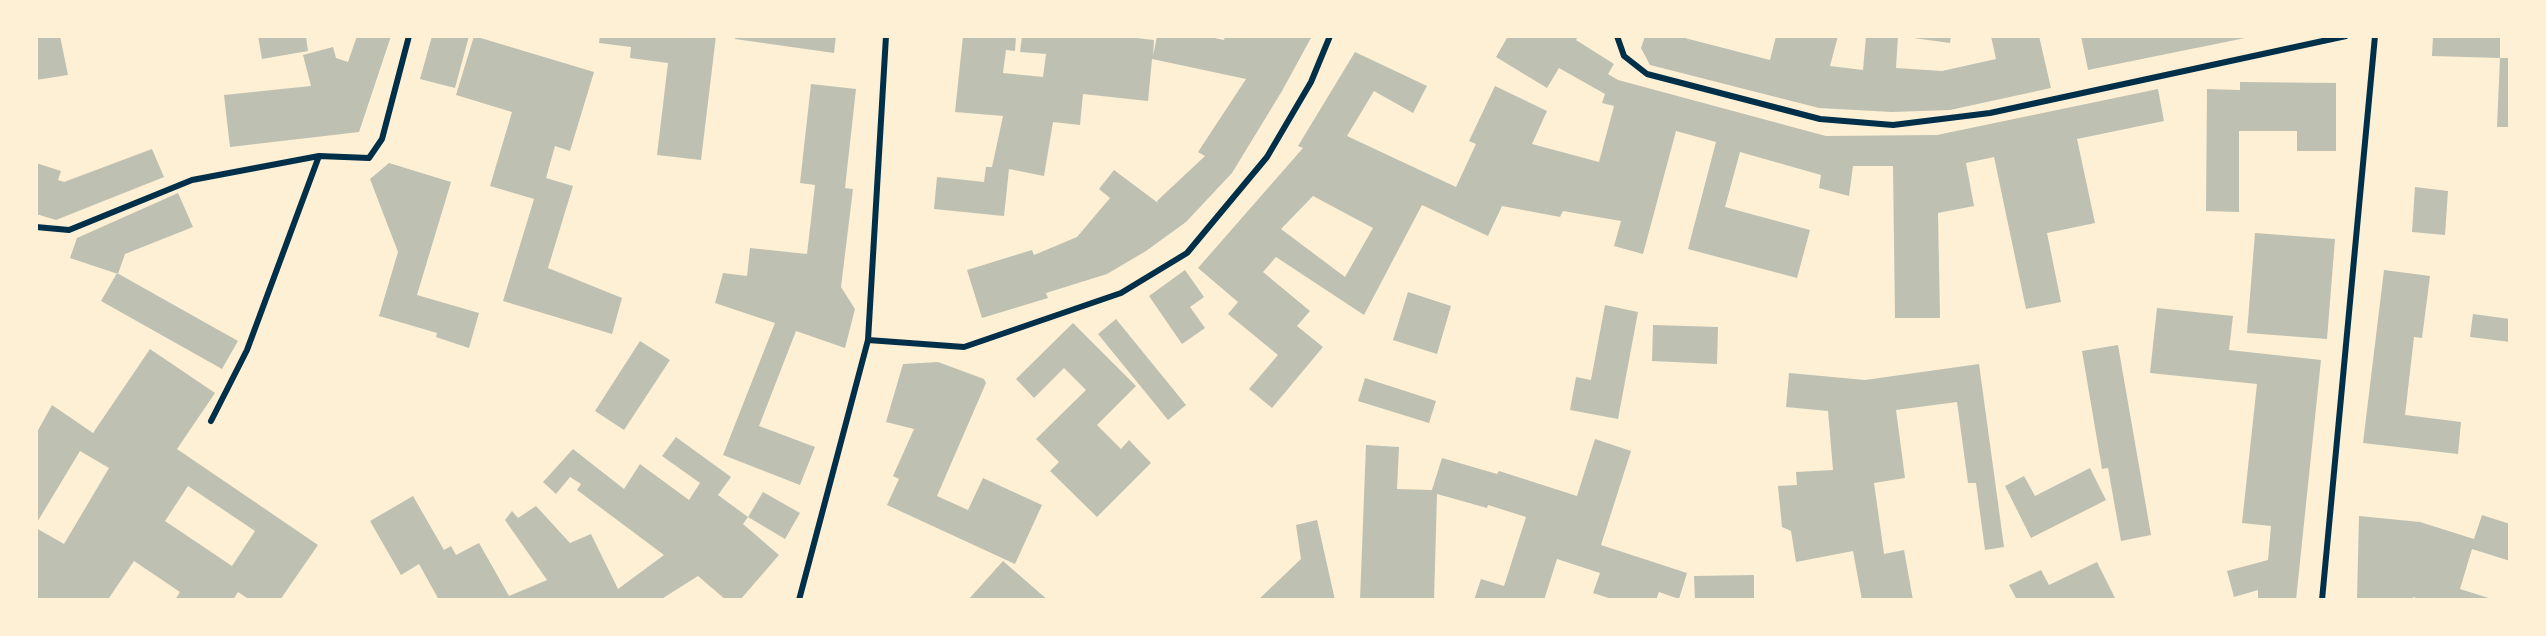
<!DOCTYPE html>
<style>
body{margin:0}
#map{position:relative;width:2546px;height:636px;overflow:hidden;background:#fdf0d5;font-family:Signika,sans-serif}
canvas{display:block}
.frame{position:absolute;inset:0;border:38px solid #fdf0d5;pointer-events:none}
</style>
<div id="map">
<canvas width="2546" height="636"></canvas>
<div class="frame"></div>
</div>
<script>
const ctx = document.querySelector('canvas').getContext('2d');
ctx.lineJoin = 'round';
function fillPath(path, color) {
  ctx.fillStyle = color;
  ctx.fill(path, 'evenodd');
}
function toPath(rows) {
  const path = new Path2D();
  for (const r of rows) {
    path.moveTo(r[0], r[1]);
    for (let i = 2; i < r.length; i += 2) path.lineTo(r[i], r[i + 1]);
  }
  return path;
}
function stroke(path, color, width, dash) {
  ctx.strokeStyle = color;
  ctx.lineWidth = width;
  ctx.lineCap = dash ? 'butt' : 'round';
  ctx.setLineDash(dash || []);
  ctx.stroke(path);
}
fillPath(toPath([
 [36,36,60,36,68,75,36,80],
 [258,36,306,36,308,51,262,59],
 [357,36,391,36,359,132,230,147,224,95,311,86,303,55,333,47,336,58,348,62],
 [432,36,469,36,455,88,420,79],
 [474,36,594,72,570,151,555,146,546,178,573,186,548,268,622,298,612,334,503,301,534,199,490,186,512,112,456,95],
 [600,36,716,36,701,160,657,155,668,63,630,58,631,47,599,43],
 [736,36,836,36,834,53,735,39],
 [963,36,1016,36,1015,51,1006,50,1003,73,1043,77,1046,54,1020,52,1022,36,1119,36,1154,40,1153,56,1157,36,1205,36,1224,40,1225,36,1312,36,1282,91,1232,173,1186,222,1146,251,1107,274,1046,293,1048,298,982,318,967,270,1032,250,1034,255,1077,237,1110,198,1099,189,1114,170,1158,203,1157,201,1205,156,1198,152,1246,79,1152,59,1148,101,1083,94,1080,125,1053,122,1044,176,1009,169,1004,216,934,209,937,177,984,182,986,167,992,167,1003,116,955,112],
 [1508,36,1578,36,1576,40,1614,64,1608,74,1618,80,1826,136,1937,135,2158,89,2164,121,2077,139,2095,223,2047,233,2061,302,2026,309,1994,157,1966,163,1974,206,1938,213,1940,318,1895,318,1893,166,1853,166,1849,196,1819,188,1821,175,1740,152,1725,207,1810,230,1797,278,1688,249,1716,142,1676,131,1643,254,1614,246,1621,221,1563,211,1560,217,1502,206,1488,236,1422,205,1364,315,1276,257,1263,272,1310,311,1297,326,1323,347,1272,408,1249,389,1278,355,1228,314,1238,302,1198,268,1303,148,1298,146,1355,52,1427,86,1413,113,1374,91,1347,136,1456,187,1476,144,1469,141,1495,86,1547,111,1532,144,1599,162,1614,106,1602,103,1605,94,1559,68,1547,88,1496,57],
 [1313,196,1373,228,1345,277,1281,229],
 [1645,36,1677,36,1770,60,1776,36,1838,36,1830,66,1863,70,1866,36,1898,36,1896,68,1942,71,1996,59,1991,36,2039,36,2051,88,1950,110,1892,112,1819,108,1650,65,1641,48],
 [1899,36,1951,36,1950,43],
 [2081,36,2249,36,2250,37,2088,70],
 [2433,36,2500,36,2500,58,2432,56],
 [2500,58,2510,58,2510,127,2497,127],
 [2240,82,2336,83,2336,151,2297,151,2297,131,2239,131,2239,212,2206,211,2207,89,2240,90],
 [811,84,856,89,845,188,853,189,841,287,855,309,845,348,796,331,759,426,815,447,800,485,723,455,775,323,715,303,723,273,747,276,750,248,807,254,815,185,800,183],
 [152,149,164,177,56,220,36,214,36,163,61,171,58,180,64,182],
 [389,163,451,182,417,295,479,313,469,348,436,337,437,333,379,316,398,252,370,179],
 [2415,187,2448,191,2445,235,2412,232],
 [178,193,193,227,125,254,118,274,70,258,77,238],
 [2255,233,2335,239,2327,339,2247,333],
 [1185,270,1204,297,1190,307,1205,328,1182,344,1149,296],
 [2384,270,2430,276,2422,338,2414,337,2405,415,2461,422,2458,454,2363,443],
 [117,273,238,341,222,369,101,301],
 [1408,292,1451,306,1437,354,1393,340],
 [1605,305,1638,312,1618,419,1570,410,1576,377,1591,380],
 [2157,308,2233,316,2229,350,2321,360,2296,600,2258,600,2258,590,2234,597,2227,571,2268,560,2271,526,2242,523,2257,384,2150,373],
 [2473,314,2510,319,2510,342,2470,337],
 [1116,319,1186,405,1168,420,1098,334],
 [1073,323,1136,386,1097,425,1121,449,1129,440,1151,463,1097,517,1050,471,1059,462,1036,439,1086,390,1064,368,1034,398,1016,379],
 [1653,325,1718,327,1717,364,1652,361],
 [640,341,670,360,624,430,595,411],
 [2118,345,2151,535,2121,541,2108,468,2102,469,2082,351],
 [150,349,215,393,177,449,318,545,280,600,250,600,238,592,233,600,175,600,180,592,134,561,109,598,111,600,36,600,36,528,64,544,109,468,80,451,36,524,36,434,52,405,93,433],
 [188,486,255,531,232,566,165,521],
 [938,362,984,379,986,383,937,496,968,510,983,478,1042,505,1015,564,887,505,899,479,893,476,914,429,886,422,903,364],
 [1979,364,2004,547,1985,550,1976,483,1968,483,1957,402,1896,410,1905,478,1874,483,1884,554,1904,550,1913,600,1862,600,1853,551,1796,562,1791,531,1782,527,1778,486,1797,485,1796,472,1833,470,1828,411,1786,407,1789,373,1865,380],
 [1365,378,1436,401,1429,423,1358,401],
 [676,437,731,477,718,495,748,517,763,492,800,513,785,539,748,517,743,524,779,555,740,600,726,600,698,576,660,600,439,600,419,564,401,575,370,521,413,496,444,550,451,546,456,555,479,543,509,596,547,580,505,520,512,511,518,518,536,506,570,543,591,534,618,589,664,555,577,490,581,484,570,477,556,494,543,482,573,449,624,489,640,464,689,500,700,483,662,456],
 [1595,439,1631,451,1601,545,1687,573,1679,599,1659,592,1656,600,1615,600,1593,593,1600,573,1557,559,1544,600,1474,600,1481,579,1504,586,1526,517,1488,505,1487,508,1437,494,1434,600,1360,600,1366,445,1399,447,1397,489,1432,490,1442,458,1497,474,1499,471,1577,496],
 [2090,468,2106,500,2031,538,2005,486,2024,476,2035,496],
 [2482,515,2510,524,2510,561,2472,549,2460,589,2495,600,2422,600,2413,597,2412,600,2357,600,2359,516,2420,522,2474,539],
 [1317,520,1335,600,1258,600,1301,559,1296,525],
 [1003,561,1041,594,1048,600,968,600],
 [2097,562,2116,600,2017,600,2009,585,2041,570,2049,585],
 [1754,575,1754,600,1695,600,1694,576]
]), '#bec0b2');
stroke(toPath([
 [1617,36,1624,56,1647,74,1820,119,1893,125,1990,113,2346,36],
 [36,227,69,230,192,180,319,156,369,158,382,139,409,36],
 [868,340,964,347,1121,293,1187,253,1267,157,1311,82,1330,36],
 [211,421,247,350,319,156],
 [799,600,868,340,886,36],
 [2322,600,2375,36]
]), '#003049', 6);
</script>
